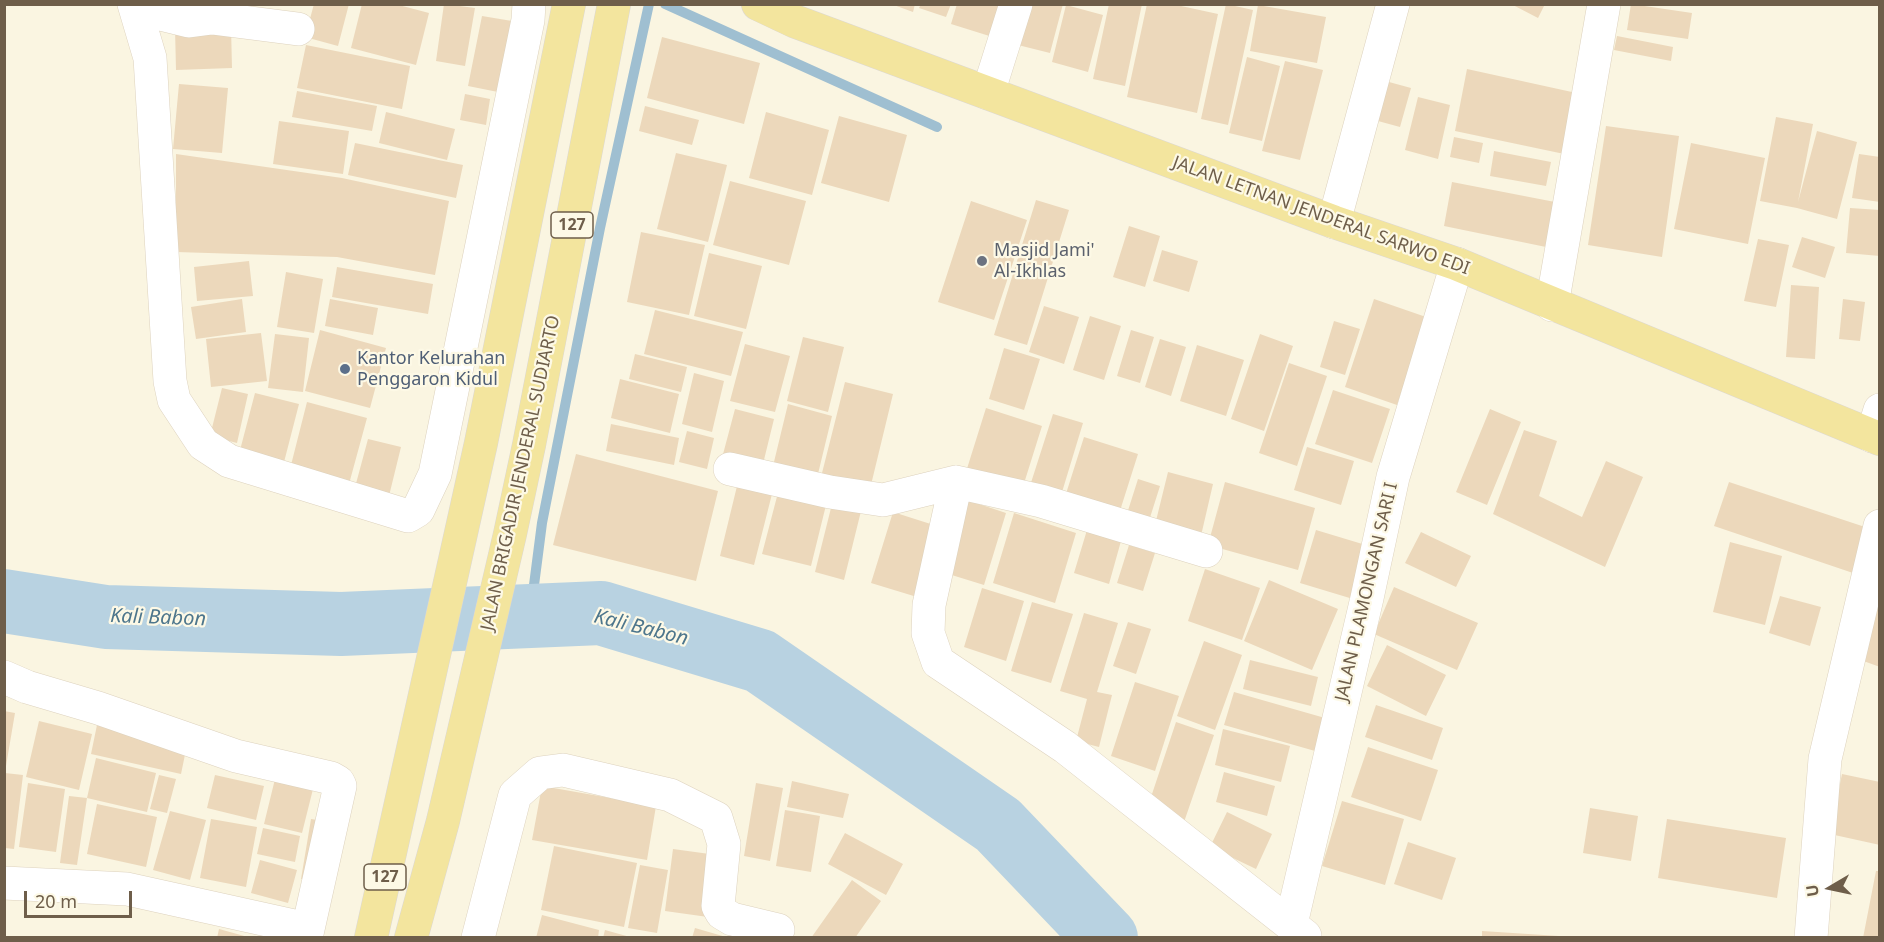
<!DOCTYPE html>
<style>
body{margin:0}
#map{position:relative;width:1884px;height:942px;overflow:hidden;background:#faf5e1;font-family:"Noto Sans",sans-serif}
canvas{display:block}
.frame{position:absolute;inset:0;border:6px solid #6e5e4a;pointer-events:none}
.north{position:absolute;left:1800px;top:858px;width:60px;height:60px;-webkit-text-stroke:4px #fdf9e6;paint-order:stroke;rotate:261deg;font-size:16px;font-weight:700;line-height:24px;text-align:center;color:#6e5e4a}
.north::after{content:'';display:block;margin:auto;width:21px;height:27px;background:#6e5e4a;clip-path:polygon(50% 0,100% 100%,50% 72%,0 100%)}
.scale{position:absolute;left:24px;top:891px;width:108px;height:27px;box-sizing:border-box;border:3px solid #6e5e4a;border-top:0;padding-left:8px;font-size:18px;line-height:21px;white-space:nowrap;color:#6e5e4a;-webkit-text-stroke:4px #fdf9e6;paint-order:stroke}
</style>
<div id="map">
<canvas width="1884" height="942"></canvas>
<div class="frame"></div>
<div class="north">U</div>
<div class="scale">20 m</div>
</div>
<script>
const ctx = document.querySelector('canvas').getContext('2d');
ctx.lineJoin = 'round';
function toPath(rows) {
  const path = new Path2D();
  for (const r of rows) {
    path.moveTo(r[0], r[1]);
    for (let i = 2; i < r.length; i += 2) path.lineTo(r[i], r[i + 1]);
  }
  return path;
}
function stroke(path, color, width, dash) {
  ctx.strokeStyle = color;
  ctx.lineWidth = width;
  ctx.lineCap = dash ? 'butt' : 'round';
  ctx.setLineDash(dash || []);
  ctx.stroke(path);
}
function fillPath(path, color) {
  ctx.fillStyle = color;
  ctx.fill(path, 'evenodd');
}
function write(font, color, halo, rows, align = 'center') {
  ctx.font = font + ' "Noto Sans",sans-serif';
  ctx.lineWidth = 4.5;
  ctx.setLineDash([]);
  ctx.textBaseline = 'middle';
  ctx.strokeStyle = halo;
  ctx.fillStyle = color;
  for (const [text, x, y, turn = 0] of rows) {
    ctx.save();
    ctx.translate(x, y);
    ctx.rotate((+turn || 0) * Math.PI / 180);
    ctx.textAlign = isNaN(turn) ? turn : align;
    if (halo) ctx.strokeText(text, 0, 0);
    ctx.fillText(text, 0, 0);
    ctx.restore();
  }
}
stroke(toPath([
 [665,4,937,127],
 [530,616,542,523,600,228,649,4]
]), '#9fbfd1', 10);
stroke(toPath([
 [4,601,106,617,341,624,601,613,760,661,998,825,1106,938]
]), '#b8d2e1', 64);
fillPath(toPath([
 [314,4,349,4,338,46,305,37],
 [362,4,395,4,429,13,416,65,351,48],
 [444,4,475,8,465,66,436,61],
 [891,4,915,4,913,12],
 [921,4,951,4,946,17,919,8],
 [957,4,1010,4,999,39,951,24],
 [1020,4,1063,4,1050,53,1010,43],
 [1109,4,1142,4,1125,86,1093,79],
 [1147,4,1172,4,1218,14,1197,113,1127,97],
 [1226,4,1253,10,1228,125,1201,119],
 [1511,4,1545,4,1538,18],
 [1631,4,1692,13,1688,39,1627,30],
 [1066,5,1103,15,1088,72,1052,62],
 [1258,5,1326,17,1317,63,1250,51],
 [482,16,512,21,498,92,468,86],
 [231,27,232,68,176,70,175,28],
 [1617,36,1673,47,1671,61,1614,50],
 [662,37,760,63,744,124,647,98],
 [306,45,410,66,402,109,297,88],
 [1247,57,1280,66,1262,141,1229,133],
 [1285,61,1323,70,1300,160,1262,151],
 [1467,69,1581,94,1569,155,1455,131],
 [1378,79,1411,88,1400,127,1367,118],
 [179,84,228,88,222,153,173,149],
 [297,91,377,106,372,131,292,117],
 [465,94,490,99,486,125,460,120],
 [1418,97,1450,105,1438,159,1405,150],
 [645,106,699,120,692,145,639,131],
 [386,112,455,129,447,160,379,143],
 [766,112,829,130,812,195,749,178],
 [839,116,907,135,889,202,821,183],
 [1776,117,1813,124,1798,202,1817,131,1857,142,1837,219,1797,208,1760,201],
 [279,121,349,131,343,174,273,164],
 [1606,126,1679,136,1662,257,1588,245],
 [1454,137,1483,143,1479,163,1450,157],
 [355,143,463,165,456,198,348,175],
 [1691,143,1765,158,1748,244,1674,229],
 [1494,151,1551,162,1546,186,1490,176],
 [676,153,727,165,708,242,657,229],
 [176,154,342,178,449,201,435,275,337,257,176,252],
 [1859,154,1880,157,1880,202,1852,198],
 [730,181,806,201,789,265,713,245],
 [1452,182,1555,202,1546,247,1444,226],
 [1036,200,1069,210,1027,345,994,335],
 [971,201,1027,220,994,320,938,302],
 [1850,208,1880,210,1880,256,1846,253],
 [1129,226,1160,236,1145,287,1113,277],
 [641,232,705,245,689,315,627,302],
 [1802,237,1835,247,1825,278,1792,267],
 [1758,239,1789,245,1776,307,1744,301],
 [1162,250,1198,261,1189,292,1153,281],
 [709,253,762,266,746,329,694,316],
 [249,261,253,296,197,301,194,267],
 [337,267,433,284,428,314,332,297],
 [286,272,323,279,314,333,277,327],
 [1791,285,1819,287,1815,359,1786,357],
 [242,299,246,332,196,339,191,307],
 [330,299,378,308,373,335,325,326],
 [1374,299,1426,317,1397,405,1345,387],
 [1843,299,1865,302,1860,341,1839,339],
 [1044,306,1079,317,1064,364,1029,352],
 [655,310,743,332,731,376,644,354],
 [1090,316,1121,326,1104,380,1073,370],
 [1334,321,1360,329,1345,375,1320,367],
 [320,330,386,348,370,408,305,391],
 [1131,330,1154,337,1140,383,1117,376],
 [261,333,267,381,211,387,206,339],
 [275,334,309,338,303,392,268,388],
 [1260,334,1293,346,1264,431,1231,419],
 [803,337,844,347,828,412,787,401],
 [1160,339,1186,347,1171,396,1145,387],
 [745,344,790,356,775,412,730,401],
 [1197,345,1244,360,1226,416,1180,401],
 [1004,348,1040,359,1024,410,989,399],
 [635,354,687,367,681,392,629,379],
 [1289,363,1327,376,1297,466,1259,453],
 [694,373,724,381,712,432,682,424],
 [620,379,679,394,670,433,611,418],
 [845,382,893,394,870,489,821,477],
 [222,388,248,394,237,443,210,436],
 [1333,390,1390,409,1372,463,1315,444],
 [255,393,299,404,283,466,239,454],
 [307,402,367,418,349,484,290,469],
 [788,404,832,416,817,478,773,466],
 [986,408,1042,426,1021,493,965,475],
 [735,409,774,419,762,468,722,458],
 [1490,409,1521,422,1487,505,1456,492],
 [1053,414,1083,423,1059,502,1028,492],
 [611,424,679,438,674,465,606,451],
 [1524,430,1557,441,1539,496,1582,517,1606,461,1643,477,1605,567,1493,514],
 [687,431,714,438,707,469,679,462],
 [1084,437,1138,454,1118,517,1064,500],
 [368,439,401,447,388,500,354,491],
 [1307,447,1354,461,1341,505,1294,490],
 [576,454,718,491,696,581,553,545],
 [1168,472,1213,484,1200,540,1154,529],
 [1138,479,1160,486,1147,527,1125,520],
 [738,482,773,490,754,565,720,556],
 [1225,482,1315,508,1298,570,1208,545],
 [1729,482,1868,528,1853,573,1714,526],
 [780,485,828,497,811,566,762,554],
 [964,499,1006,513,984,585,942,572],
 [833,500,862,507,844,580,815,572],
 [893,512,940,527,917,597,871,583],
 [1014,513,1076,533,1055,603,993,583],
 [1087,530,1121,541,1109,584,1074,573],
 [1316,530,1369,546,1353,599,1300,583],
 [1421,532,1471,556,1456,587,1405,563],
 [1730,542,1782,556,1765,625,1713,612],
 [1129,545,1155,553,1143,591,1117,583],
 [1205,569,1260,588,1242,640,1188,621],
 [1269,580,1338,609,1312,670,1244,641],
 [1394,587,1478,623,1457,670,1374,634],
 [982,588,1024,601,1006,661,964,647],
 [1780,596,1821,607,1810,646,1769,633],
 [1032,602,1073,614,1051,683,1011,671],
 [1877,602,1880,603,1880,667,1858,659],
 [1084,613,1118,623,1097,692,1112,695,1099,747,1076,741,1087,699,1060,691],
 [1128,622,1151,629,1136,674,1113,666],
 [1204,641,1242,655,1215,730,1177,716],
 [1387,645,1446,675,1426,716,1367,686],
 [1250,660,1318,677,1311,706,1243,689],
 [1135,682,1179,696,1155,771,1111,756],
 [1234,692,1325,718,1315,751,1224,725],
 [1376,705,1443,728,1432,760,1365,737],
 [4,711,15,713,6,766,4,766],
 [39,721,92,734,79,790,26,777],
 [1176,722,1214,735,1184,822,1147,809],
 [97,725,187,745,181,774,91,754],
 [1223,729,1290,746,1281,782,1215,765],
 [1368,747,1438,770,1421,821,1351,797],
 [96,758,156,773,147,812,87,798],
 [1224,772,1275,786,1267,816,1216,802],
 [5,773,23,775,14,849,5,848],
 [1842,774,1880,782,1880,845,1830,834],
 [159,775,176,779,167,813,150,809],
 [215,775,264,786,256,820,207,808],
 [275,779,313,789,302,833,264,824],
 [792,781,849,794,843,818,787,807],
 [28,783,65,789,56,852,19,847],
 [756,783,783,788,770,861,744,856],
 [542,786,656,806,647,860,532,840],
 [69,796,87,798,77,865,60,863],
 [1342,801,1404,819,1385,885,1322,866],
 [97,804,157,817,146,867,87,854],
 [1590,808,1638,816,1631,861,1583,853],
 [785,810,820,816,811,872,776,866],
 [170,811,206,820,190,880,153,870],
 [1227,812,1272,834,1256,869,1210,847],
 [211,819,257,827,246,887,200,878],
 [311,819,325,821,314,881,301,879],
 [1667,819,1786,838,1777,898,1658,878],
 [263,828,300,836,295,862,257,854],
 [845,833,903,864,886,895,828,864],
 [1408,842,1456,858,1442,900,1394,884],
 [554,846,637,863,624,927,541,910],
 [673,849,717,855,708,917,665,911],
 [260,860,297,870,288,903,251,893],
 [640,865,668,870,657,933,628,928],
 [1876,871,1880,871,1880,938,1863,938],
 [852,880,881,901,855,938,811,938],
 [542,915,599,930,598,938,536,938],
 [695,928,726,937,726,938,692,938],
 [219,929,248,937,248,938,217,938],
 [605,930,630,937,630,938,603,938],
 [1482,931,1559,936,1559,938,1482,938]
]), '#ecd8bb');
const minor = toPath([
 [134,4,150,58,170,381,174,400,203,444,229,461,408,516,418,510,435,474,528,20,529,4],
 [136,8,189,21,212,18,298,29],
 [988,93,1016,4],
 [1334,222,1393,4],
 [1552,305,1604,4],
 [1872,436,1880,410],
 [730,469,830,492,883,500,956,482,1041,501,1206,551],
 [956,482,929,605,928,633,938,662,1065,747,1305,936],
 [4,677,27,687,98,708,236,756,331,778,338,782,340,786,306,938],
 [4,883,127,889,308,929],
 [1291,924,1367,598,1393,477,1457,264],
 [478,938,515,795,540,773,563,770,670,795,716,818,724,844,718,906,722,913,732,919,778,930],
 [1811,938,1825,759,1880,526]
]);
const major = toPath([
 [758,4,794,21,1334,222,1457,264,1880,439],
 [371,938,481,443,569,4],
 [411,938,443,821,510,534,529,445,614,4]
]);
stroke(minor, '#ddd2be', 34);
stroke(major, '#dcd8d4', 34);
stroke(minor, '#fff', 33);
stroke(major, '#f3e59e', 33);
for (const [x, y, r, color] of [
 [982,261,6,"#6b7280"],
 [345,369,6,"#5c6f8a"]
]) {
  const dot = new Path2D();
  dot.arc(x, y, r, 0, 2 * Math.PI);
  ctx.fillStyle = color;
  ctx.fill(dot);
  stroke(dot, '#fdf9e6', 2);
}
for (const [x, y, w] of [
 [572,225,42],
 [385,877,42]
]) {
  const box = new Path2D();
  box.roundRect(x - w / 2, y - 13, w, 26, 4.5);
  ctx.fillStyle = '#fdf9e6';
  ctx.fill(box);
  stroke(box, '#6e5e4a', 1.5);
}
write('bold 16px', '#6e5e4a', null, [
 ["127",572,225],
 ["127",385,877]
]);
write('18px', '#6e5e4a', '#fdf9e6', [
 ["JALAN LETNAN JENDERAL SARWO EDI",1321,216,20],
 ["JALAN BRIGADIR JENDERAL SUDIARTO",521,473,-78],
 ["JALAN PLAMONGAN SARI I",1367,592,-77]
]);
write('18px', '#5b616d', '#fdf9e6', [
 ["Masjid Jami'",994,251],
 ["Al-Ikhlas",994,272]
], 'left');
write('18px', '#4e5e75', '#fdf9e6', [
 ["Kantor Kelurahan",357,359],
 ["Penggaron Kidul",357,380]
], 'left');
write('italic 20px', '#4d768c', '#fdf9e6', [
 ["Kali Babon",158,618,2],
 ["Kali Babon",641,628,14]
]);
</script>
